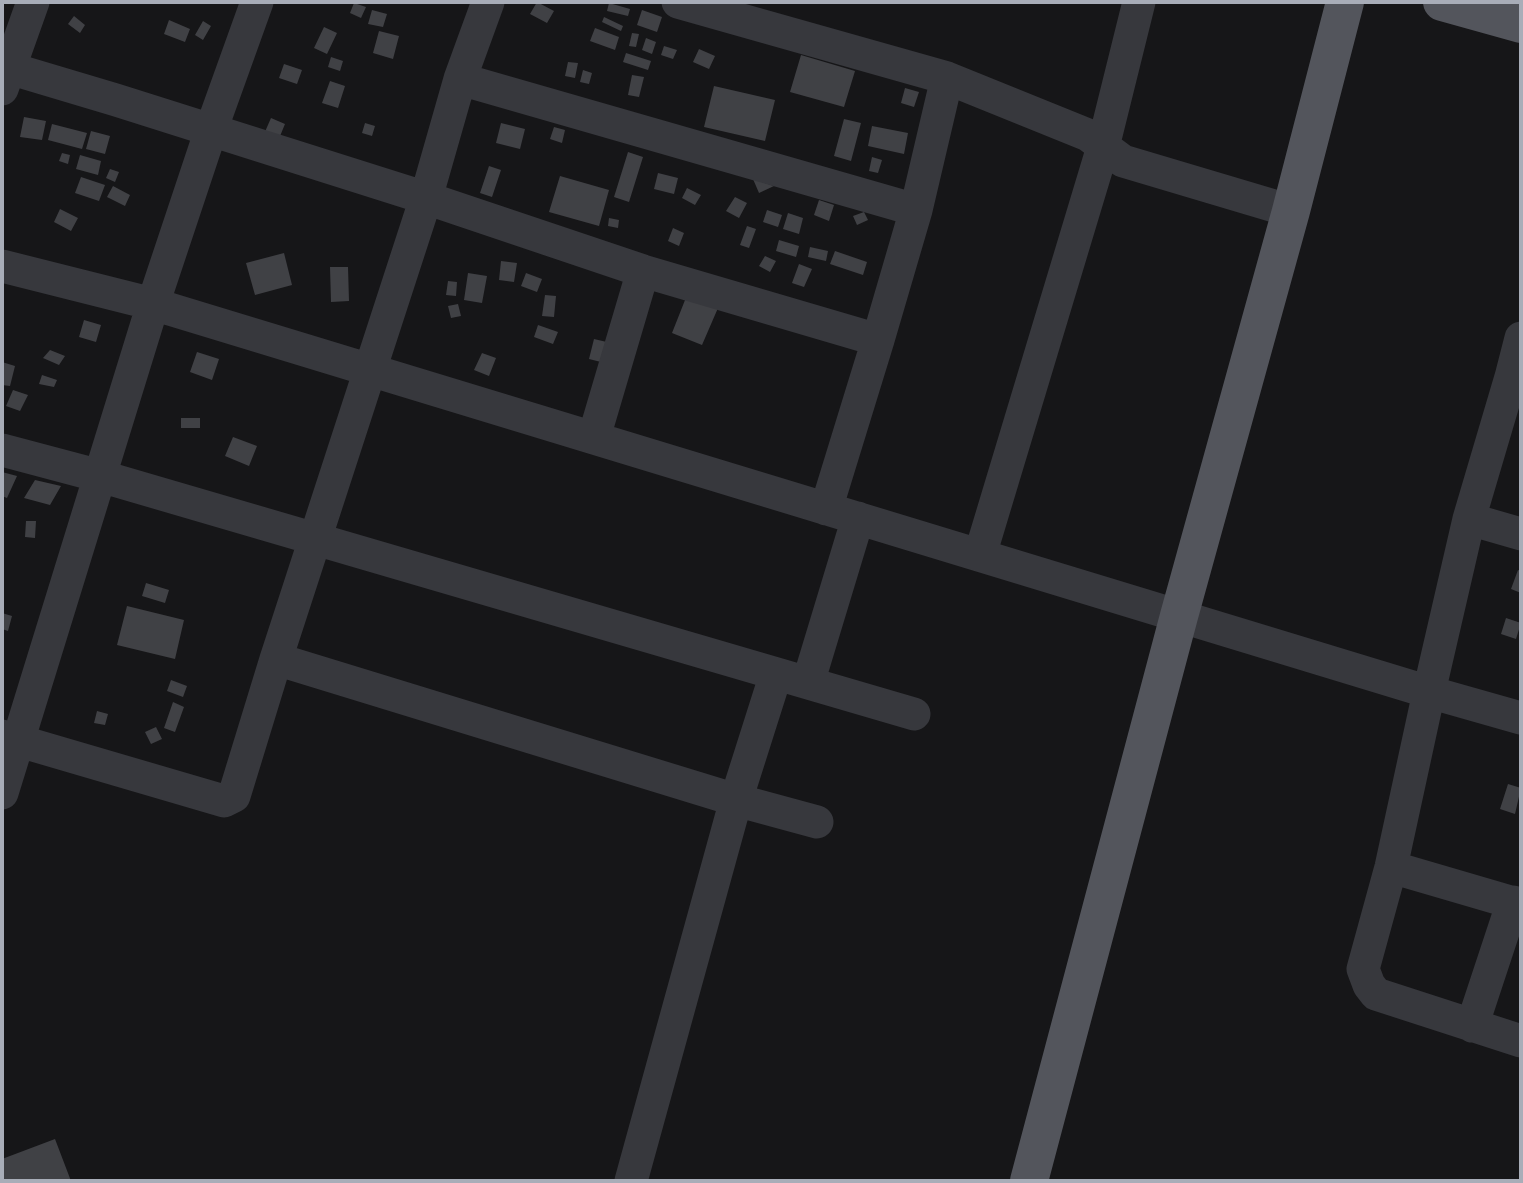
<!DOCTYPE html>
<style>
body{margin:0}
#map{position:relative;width:1523px;height:1183px;overflow:hidden;background:#161618;font-family:Raleway,sans-serif}
canvas{display:block}
.frame{position:absolute;inset:0;border:4px solid #a8adb8;pointer-events:none}
</style>
<div id="map">
<canvas width="1523" height="1183"></canvas>
<div class="frame"></div>
</div>
<script>
const ctx = document.querySelector('canvas').getContext('2d');
ctx.lineJoin = 'round';
function fillPath(path, color) {
  ctx.fillStyle = color;
  ctx.fill(path, 'evenodd');
}
function toPath(rows) {
  const path = new Path2D();
  for (const r of rows) {
    path.moveTo(r[0], r[1]);
    for (let i = 2; i < r.length; i += 2) path.lineTo(r[i], r[i + 1]);
  }
  return path;
}
function stroke(path, color, width, dash) {
  ctx.strokeStyle = color;
  ctx.lineWidth = width;
  ctx.lineCap = dash ? 'butt' : 'round';
  ctx.setLineDash(dash || []);
  ctx.stroke(path);
}
fillPath(toPath([
 [537,2,554,11,547,23,530,14],
 [354,3,366,7,361,18,350,13],
 [609,3,630,9,628,16,607,11],
 [372,10,387,14,383,27,368,24],
 [642,10,662,17,657,32,637,25],
 [74,16,85,25,80,33,68,24],
 [604,17,623,26,621,31,602,22],
 [169,20,190,29,185,42,164,34],
 [203,21,211,26,203,40,195,35],
 [324,27,337,33,327,54,314,48],
 [595,28,619,37,615,50,590,41],
 [379,31,399,36,393,59,373,53],
 [632,33,639,34,636,47,629,46],
 [646,38,656,42,652,54,642,50],
 [664,46,677,50,673,59,661,55],
 [699,49,715,56,709,69,693,62],
 [626,53,651,61,648,70,623,62],
 [801,55,855,71,844,107,790,92],
 [331,57,343,61,340,71,328,67],
 [568,62,578,63,575,78,565,76],
 [284,64,302,70,297,84,279,78],
 [583,70,592,73,589,84,580,82],
 [632,75,644,77,639,97,628,95],
 [330,81,345,86,338,108,322,103],
 [714,86,775,100,765,141,704,127],
 [905,88,919,92,914,107,901,103],
 [24,117,46,121,42,140,20,137],
 [271,118,285,124,278,141,264,134],
 [844,119,861,123,851,161,834,156],
 [365,123,375,126,372,136,362,133],
 [501,123,525,129,520,149,496,143],
 [52,124,87,133,82,149,48,140],
 [872,126,908,133,904,154,868,146],
 [554,127,565,130,562,143,550,139],
 [91,131,110,136,105,154,86,149],
 [628,152,643,157,629,202,614,197],
 [62,153,70,155,68,164,59,161],
 [80,155,101,161,98,175,76,169],
 [872,157,882,160,878,173,869,171],
 [489,166,501,170,492,197,480,193],
 [110,169,119,172,115,182,106,178],
 [658,173,678,178,674,194,654,189],
 [560,176,609,190,599,226,549,212],
 [81,177,105,185,99,201,75,193],
 [753,179,774,186,759,193],
 [113,186,130,195,125,206,107,197],
 [687,188,701,195,695,205,682,198],
 [735,197,747,203,739,218,726,211],
 [819,200,834,205,829,221,814,215],
 [60,209,78,218,71,231,54,222],
 [767,210,782,215,778,227,763,222],
 [864,212,868,220,857,225,853,216],
 [788,213,803,218,799,234,783,229],
 [609,218,619,220,618,228,608,226],
 [747,226,756,229,749,248,740,245],
 [673,228,684,233,679,246,668,241],
 [779,240,799,246,796,257,776,251],
 [810,247,828,251,826,261,808,257],
 [835,251,867,262,863,275,830,264],
 [284,253,292,285,255,295,246,263],
 [765,256,776,261,770,272,759,266],
 [501,261,517,263,514,282,499,280],
 [799,264,812,269,804,287,792,283],
 [330,267,348,267,349,301,331,302],
 [468,273,487,276,482,303,464,300],
 [526,273,542,279,537,292,521,286],
 [448,281,457,282,456,296,446,295],
 [545,295,556,296,554,317,542,316],
 [687,295,718,308,702,345,672,333],
 [458,304,461,316,451,318,448,306],
 [84,320,101,325,96,342,79,337],
 [538,325,558,332,553,344,534,337],
 [594,339,611,343,605,363,589,359],
 [50,350,65,356,59,365,43,358],
 [197,352,219,359,212,380,190,372],
 [482,353,496,358,489,376,474,370],
 [2,362,15,366,10,386,2,385],
 [42,375,57,380,54,387,39,384],
 [13,390,28,395,20,411,6,406],
 [181,418,200,418,200,428,181,428],
 [233,437,257,446,249,466,225,456],
 [2,472,17,476,7,498,2,496],
 [35,480,61,486,50,505,24,498],
 [26,521,36,521,35,538,25,537],
 [1518,570,1521,571,1521,593,1511,589],
 [146,583,169,590,165,603,142,596],
 [127,606,184,620,175,659,117,645],
 [2,613,12,616,8,631,2,629],
 [1506,618,1521,623,1516,639,1501,634],
 [171,680,187,686,183,697,167,691],
 [173,702,184,707,175,732,164,728],
 [97,711,108,714,105,725,94,723],
 [156,727,162,739,151,744,145,732],
 [1508,784,1521,788,1515,814,1500,809],
 [55,1139,71,1181,2,1181,2,1159]
]), '#404145');
stroke(toPath([
 [678,2,947,78,1088,135,1123,161,1291,211],
 [2,66,116,100,426,198,643,271,878,340],
 [460,79,916,210],
 [2,89,33,2],
 [2,266,153,304,1429,692,1521,718],
 [1511,377,1521,338],
 [1521,381,1511,377,1469,519,1429,692,1391,867,1363,969,1369,985,1376,994,1521,1041],
 [594,437,643,271],
 [2,450,100,476,914,714],
 [826,509,878,340,916,210,947,78],
 [1469,519,1521,534],
 [980,555,1103,147,1139,2],
 [276,659,736,800,817,822],
 [808,683,858,518],
 [2,736,224,801,234,796,276,659,426,198,460,79,488,2],
 [2,793,153,304,211,130,257,2],
 [1391,867,1521,905],
 [1472,1026,1513,902],
 [631,1181,736,800,776,674]
]), '#37383d', 33);
stroke(toPath([
 [1442,2,1521,24],
 [1029,1181,1179,616,1291,211,1345,2]
]), '#53555c', 38);
</script>
